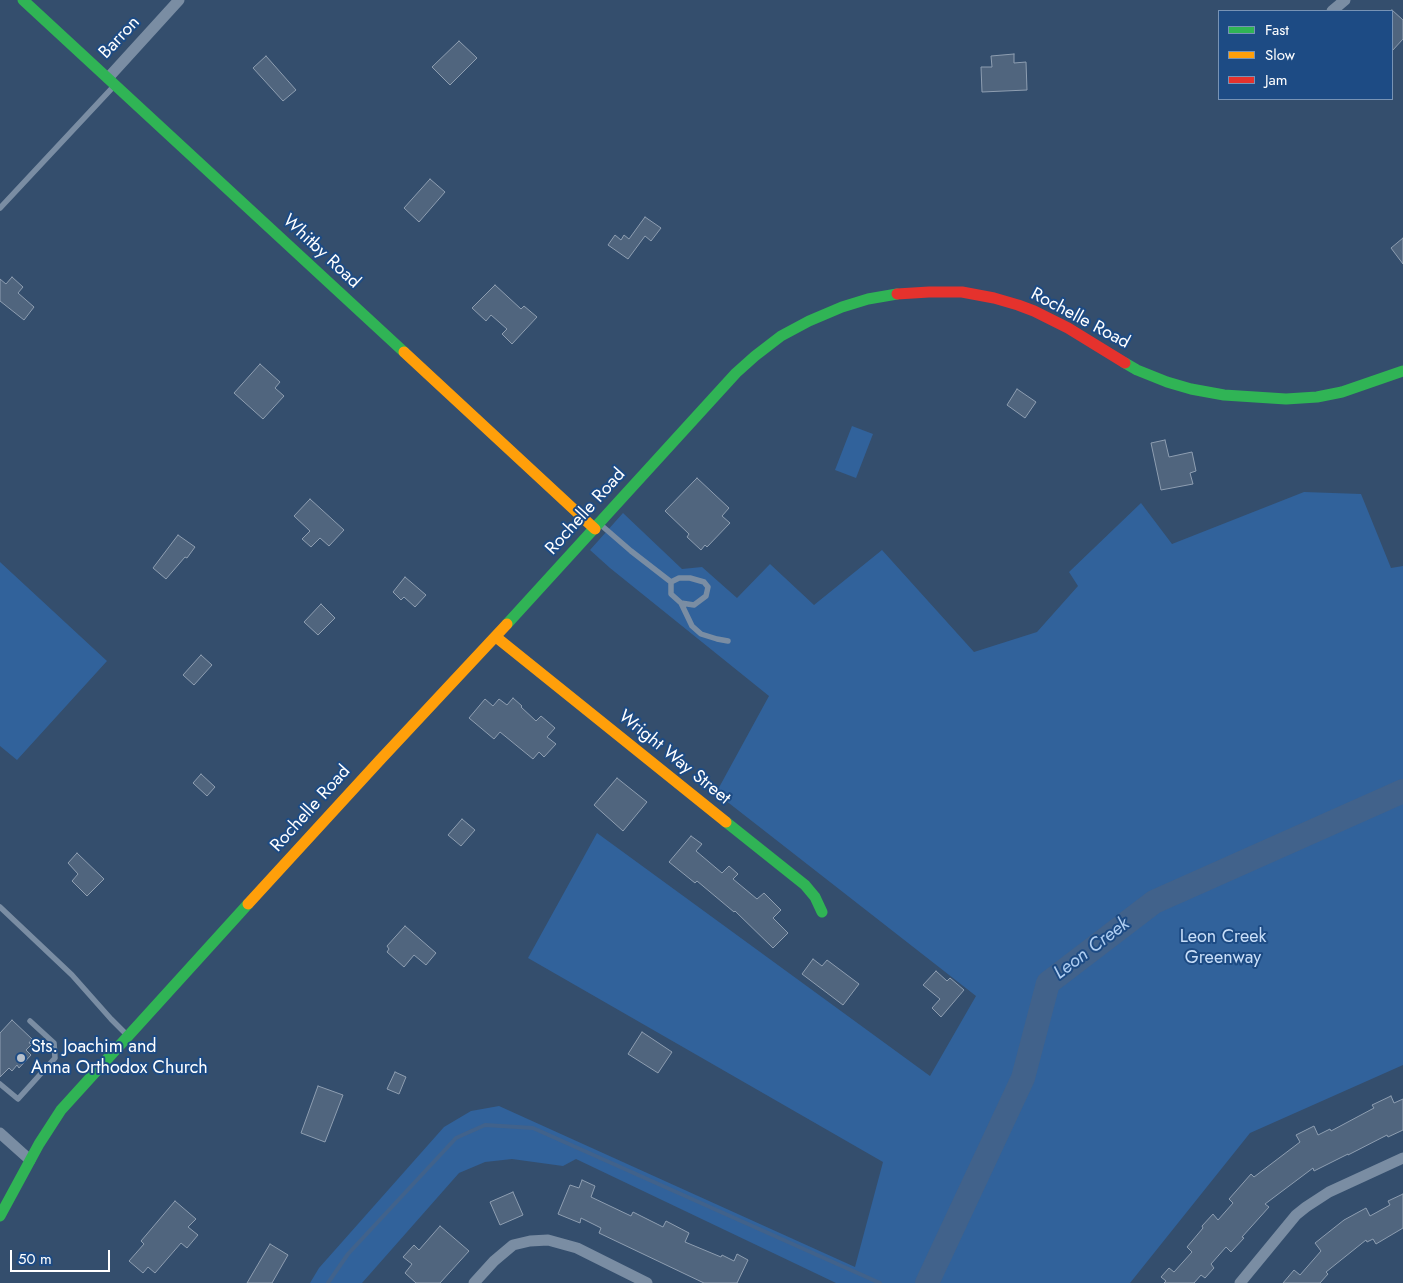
<!DOCTYPE html>
<style>
body{margin:0}
#map{position:relative;width:1403px;height:1283px;overflow:hidden;background:#344e6d;font-family:Jost,sans-serif}
canvas{display:block}
.legend{position:absolute;left:1218px;top:10px;width:175px;height:90px;box-sizing:border-box;background:#1d4b84;border:1px solid #7793b5;margin:0;padding:6px 9px;list-style:none;font-size:15px;color:#fff}
.legend li{display:flex;align-items:center;gap:10px;height:25px}
.legend b{width:25px;border:1px solid #7793b5}
.scale{position:absolute;left:10px;top:1250px;width:100px;height:22px;box-sizing:border-box;border:2px solid #fff;border-top:0;padding-left:6px;font-size:15px;line-height:18px;white-space:nowrap;color:#fff;-webkit-text-stroke:4px #1d4b84;paint-order:stroke}
</style>
<div id="map">
<canvas width="1403" height="1283"></canvas>
<ul class="legend">
<li><b style="height:6px;background:#30b455"></b>Fast</li>
<li><b style="height:6px;background:#ff9f0a"></b>Slow</li>
<li><b style="height:6px;background:#e5322d"></b>Jam</li>
</ul>
<div class="scale">50 m</div>
</div>
<script>
const ctx = document.querySelector('canvas').getContext('2d');
ctx.lineJoin = 'round';
function fillPath(path, color) {
  ctx.fillStyle = color;
  ctx.fill(path, 'evenodd');
}
function toPath(rows) {
  const path = new Path2D();
  for (const r of rows) {
    path.moveTo(r[0], r[1]);
    for (let i = 2; i < r.length; i += 2) path.lineTo(r[i], r[i + 1]);
  }
  return path;
}
function stroke(path, color, width, dash) {
  ctx.strokeStyle = color;
  ctx.lineWidth = width;
  ctx.lineCap = dash ? 'butt' : 'round';
  ctx.setLineDash(dash || []);
  ctx.stroke(path);
}
function write(font, color, halo, rows, align = 'center') {
  ctx.font = font + ' Jost,sans-serif';
  ctx.lineWidth = 4;
  ctx.setLineDash([]);
  ctx.textBaseline = 'middle';
  ctx.strokeStyle = halo;
  ctx.fillStyle = color;
  for (const [text, x, y, turn = 0] of rows) {
    ctx.save();
    ctx.translate(x, y);
    ctx.rotate((+turn || 0) * Math.PI / 180);
    ctx.textAlign = isNaN(turn) ? turn : align;
    if (halo) ctx.strokeText(text, 0, 0);
    ctx.fillText(text, 0, 0);
    ctx.restore();
  }
}
fillPath(toPath([
 [852,426,873,434,856,478,835,470],
 [1304,492,1361,494,1391,568,1403,566,1403,1065,1250,1133,1130,1283,836,1283,576,1159,563,1166,512,1159,485,1162,459,1173,362,1283,310,1283,319,1268,444,1127,471,1111,499,1106,855,1267,883,1162,528,958,597,833,930,1076,976,996,716,793,769,696,610,568,590,550,623,513,682,569,702,567,737,598,770,564,814,605,882,550,974,652,1037,632,1078,586,1069,572,1141,503,1172,544],
 [0,562,107,661,17,760,0,746]
]), '#31629b');
stroke(toPath([
 [328,1283,348,1254,456,1138,485,1125,533,1128,880,1283]
]), '#41628b', 4);
stroke(toPath([
 [927,1283,1023,1078,1048,983,1154,902,1403,791]
]), '#41628b', 24);
const building = toPath([
 [1392,10,1403,20,1403,39,1392,51,1392,10],
 [459,41,477,58,450,85,432,67,459,41],
 [1014,54,1014,63,1026,62,1027,90,982,92,981,67,992,67,991,56,1014,54],
 [266,56,296,90,283,101,253,68,266,56],
 [430,179,445,192,419,222,404,208,430,179],
 [645,217,661,228,651,241,645,236,628,259,608,245,615,235,621,240,624,235,629,239,645,217],
 [1403,238,1403,264,1391,248,1403,238],
 [12,277,23,287,18,293,34,307,24,320,0,301,0,279,6,284,12,277],
 [495,285,521,309,524,306,537,317,512,344,502,334,507,329,491,315,486,321,472,308,495,285],
 [260,364,280,382,275,388,284,396,263,419,234,393,260,364],
 [1017,389,1036,402,1025,418,1007,405,1017,389],
 [1165,440,1169,457,1192,452,1196,471,1190,473,1193,484,1161,490,1151,443,1165,440],
 [697,478,729,508,722,516,730,523,707,547,705,545,701,550,687,537,689,534,665,511,697,478],
 [310,499,344,530,329,546,320,538,311,547,302,539,310,531,294,516,310,499],
 [178,535,195,547,187,558,185,557,166,579,153,568,178,535],
 [405,577,426,595,415,607,404,597,401,600,393,592,405,577],
 [321,604,335,618,318,635,304,622,321,604],
 [201,655,212,665,194,685,183,675,201,655],
 [513,698,522,706,521,707,536,721,541,716,555,728,547,737,556,744,544,757,539,752,533,759,500,732,494,739,469,718,485,699,493,706,499,699,507,705,513,698],
 [201,774,215,787,207,796,193,783,201,774],
 [617,778,647,802,623,831,594,805,617,778],
 [462,819,475,830,461,846,448,835,462,819],
 [691,836,702,844,696,851,722,873,729,866,738,874,733,879,757,899,764,893,781,910,773,918,788,933,773,948,735,911,734,912,697,881,695,883,669,862,691,836],
 [77,853,104,879,87,896,72,881,78,874,68,863,77,853],
 [405,926,436,953,426,965,414,955,404,967,387,952,389,949,387,946,405,926],
 [813,959,822,966,827,960,859,984,843,1005,802,974,813,959],
 [936,971,947,981,950,978,964,990,941,1017,932,1008,940,999,923,985,936,971],
 [12,1020,32,1039,29,1043,32,1044,26,1050,31,1055,19,1068,17,1065,12,1071,9,1068,0,1077,0,1033,12,1020],
 [642,1032,672,1052,658,1073,628,1054,642,1032],
 [395,1072,406,1077,399,1094,387,1089,395,1072],
 [318,1086,343,1095,325,1142,301,1133,318,1086],
 [1391,1096,1394,1103,1403,1099,1403,1130,1388,1137,1387,1135,1348,1155,1348,1154,1314,1171,1313,1168,1265,1204,1269,1207,1242,1237,1244,1238,1231,1252,1226,1247,1211,1264,1214,1268,1205,1278,1201,1275,1194,1283,1164,1283,1166,1281,1161,1277,1169,1268,1174,1272,1192,1252,1187,1247,1203,1228,1202,1226,1213,1214,1218,1220,1233,1203,1229,1199,1251,1174,1254,1177,1300,1142,1296,1135,1314,1126,1318,1135,1330,1129,1331,1131,1374,1108,1372,1105,1391,1096],
 [582,1180,595,1186,591,1197,631,1216,633,1212,663,1227,666,1221,689,1233,685,1242,721,1257,722,1255,734,1261,737,1254,748,1260,737,1283,704,1283,599,1233,601,1228,581,1218,580,1223,558,1214,570,1185,579,1188,582,1180],
 [513,1192,523,1215,500,1225,490,1202,513,1192],
 [1403,1194,1403,1228,1376,1244,1373,1239,1367,1242,1366,1240,1326,1272,1328,1274,1320,1283,1283,1283,1294,1270,1300,1275,1321,1251,1315,1243,1344,1220,1366,1208,1370,1216,1390,1205,1388,1201,1403,1194],
 [175,1201,196,1219,188,1227,198,1235,187,1248,181,1243,155,1273,148,1267,143,1273,129,1261,144,1244,141,1241,175,1201],
 [440,1226,469,1251,440,1283,416,1283,405,1273,412,1264,403,1257,414,1245,419,1250,440,1226],
 [270,1244,288,1255,272,1283,247,1283,270,1244]
]);
fillPath(building, '#50657e');
stroke(building, '#8e9eb1', 1);
stroke(toPath([
 [0,208,114,86],
 [601,525,631,551,671,582,671,594,681,603,694,605,706,596,708,587,704,582,690,578,679,578,671,582],
 [681,603,692,626,701,634,717,639,728,641],
 [0,907,72,975,111,1019,127,1035],
 [0,1084,18,1099,55,1058,54,1043,30,1021]
]), '#7a8da3', 5.5);
stroke(toPath([
 [1332,11,1345,0],
 [108,78,179,0],
 [0,1133,30,1160],
 [474,1283,494,1261,513,1245,530,1241,548,1240,577,1248,647,1283],
 [1240,1283,1296,1215,1306,1207,1329,1192,1403,1158]
]), '#7a8da3', 11);
stroke(toPath([
 [23,0,404,352],
 [1125,363,1137,370,1167,382,1191,389,1224,395,1286,399,1317,397,1342,392,1403,371],
 [507,624,736,373,755,356,781,336,809,321,842,307,868,299,897,294],
 [726,822,805,885,815,897,822,912],
 [0,1216,39,1144,61,1110,248,904]
]), '#30b455', 11);
stroke(toPath([
 [404,352,595,529],
 [496,637,726,822],
 [248,904,380,760,507,624]
]), '#ff9f0a', 11);
stroke(toPath([
 [897,294,929,292,962,292,994,298,1018,305,1034,311,1068,328,1125,363]
]), '#e5322d', 11);
for (const [x, y, r, color] of [
 [21,1058,5,"#b8c1cc"]
]) {
  const dot = new Path2D();
  dot.arc(x, y, r, 0, 2 * Math.PI);
  ctx.fillStyle = color;
  ctx.fill(dot);
  stroke(dot, '#1d4b84', 2);
}
write('18px', '#fff', '#1d4b84', [
 ["Barron",120,38,-47],
 ["Whitby Road",321,252,43],
 ["Rochelle Road",1080,319,28],
 ["Rochelle Road",586,512,-48],
 ["Wright Way Street",674,758,39],
 ["Rochelle Road",311,809,-48]
]);
write('18px', '#c8def8', '#1d4b84', [
 ["Leon Creek",1223,938],
 ["Greenway",1223,959]
]);
write('18px', '#fff', '#1d4b84', [
 ["Sts. Joachim and",31,1048],
 ["Anna Orthodox Church",31,1069]
], 'left');
write('italic 19px', '#afcef2', '#1d4b84', [
 ["Leon Creek",1092,949,-37]
]);
</script>
